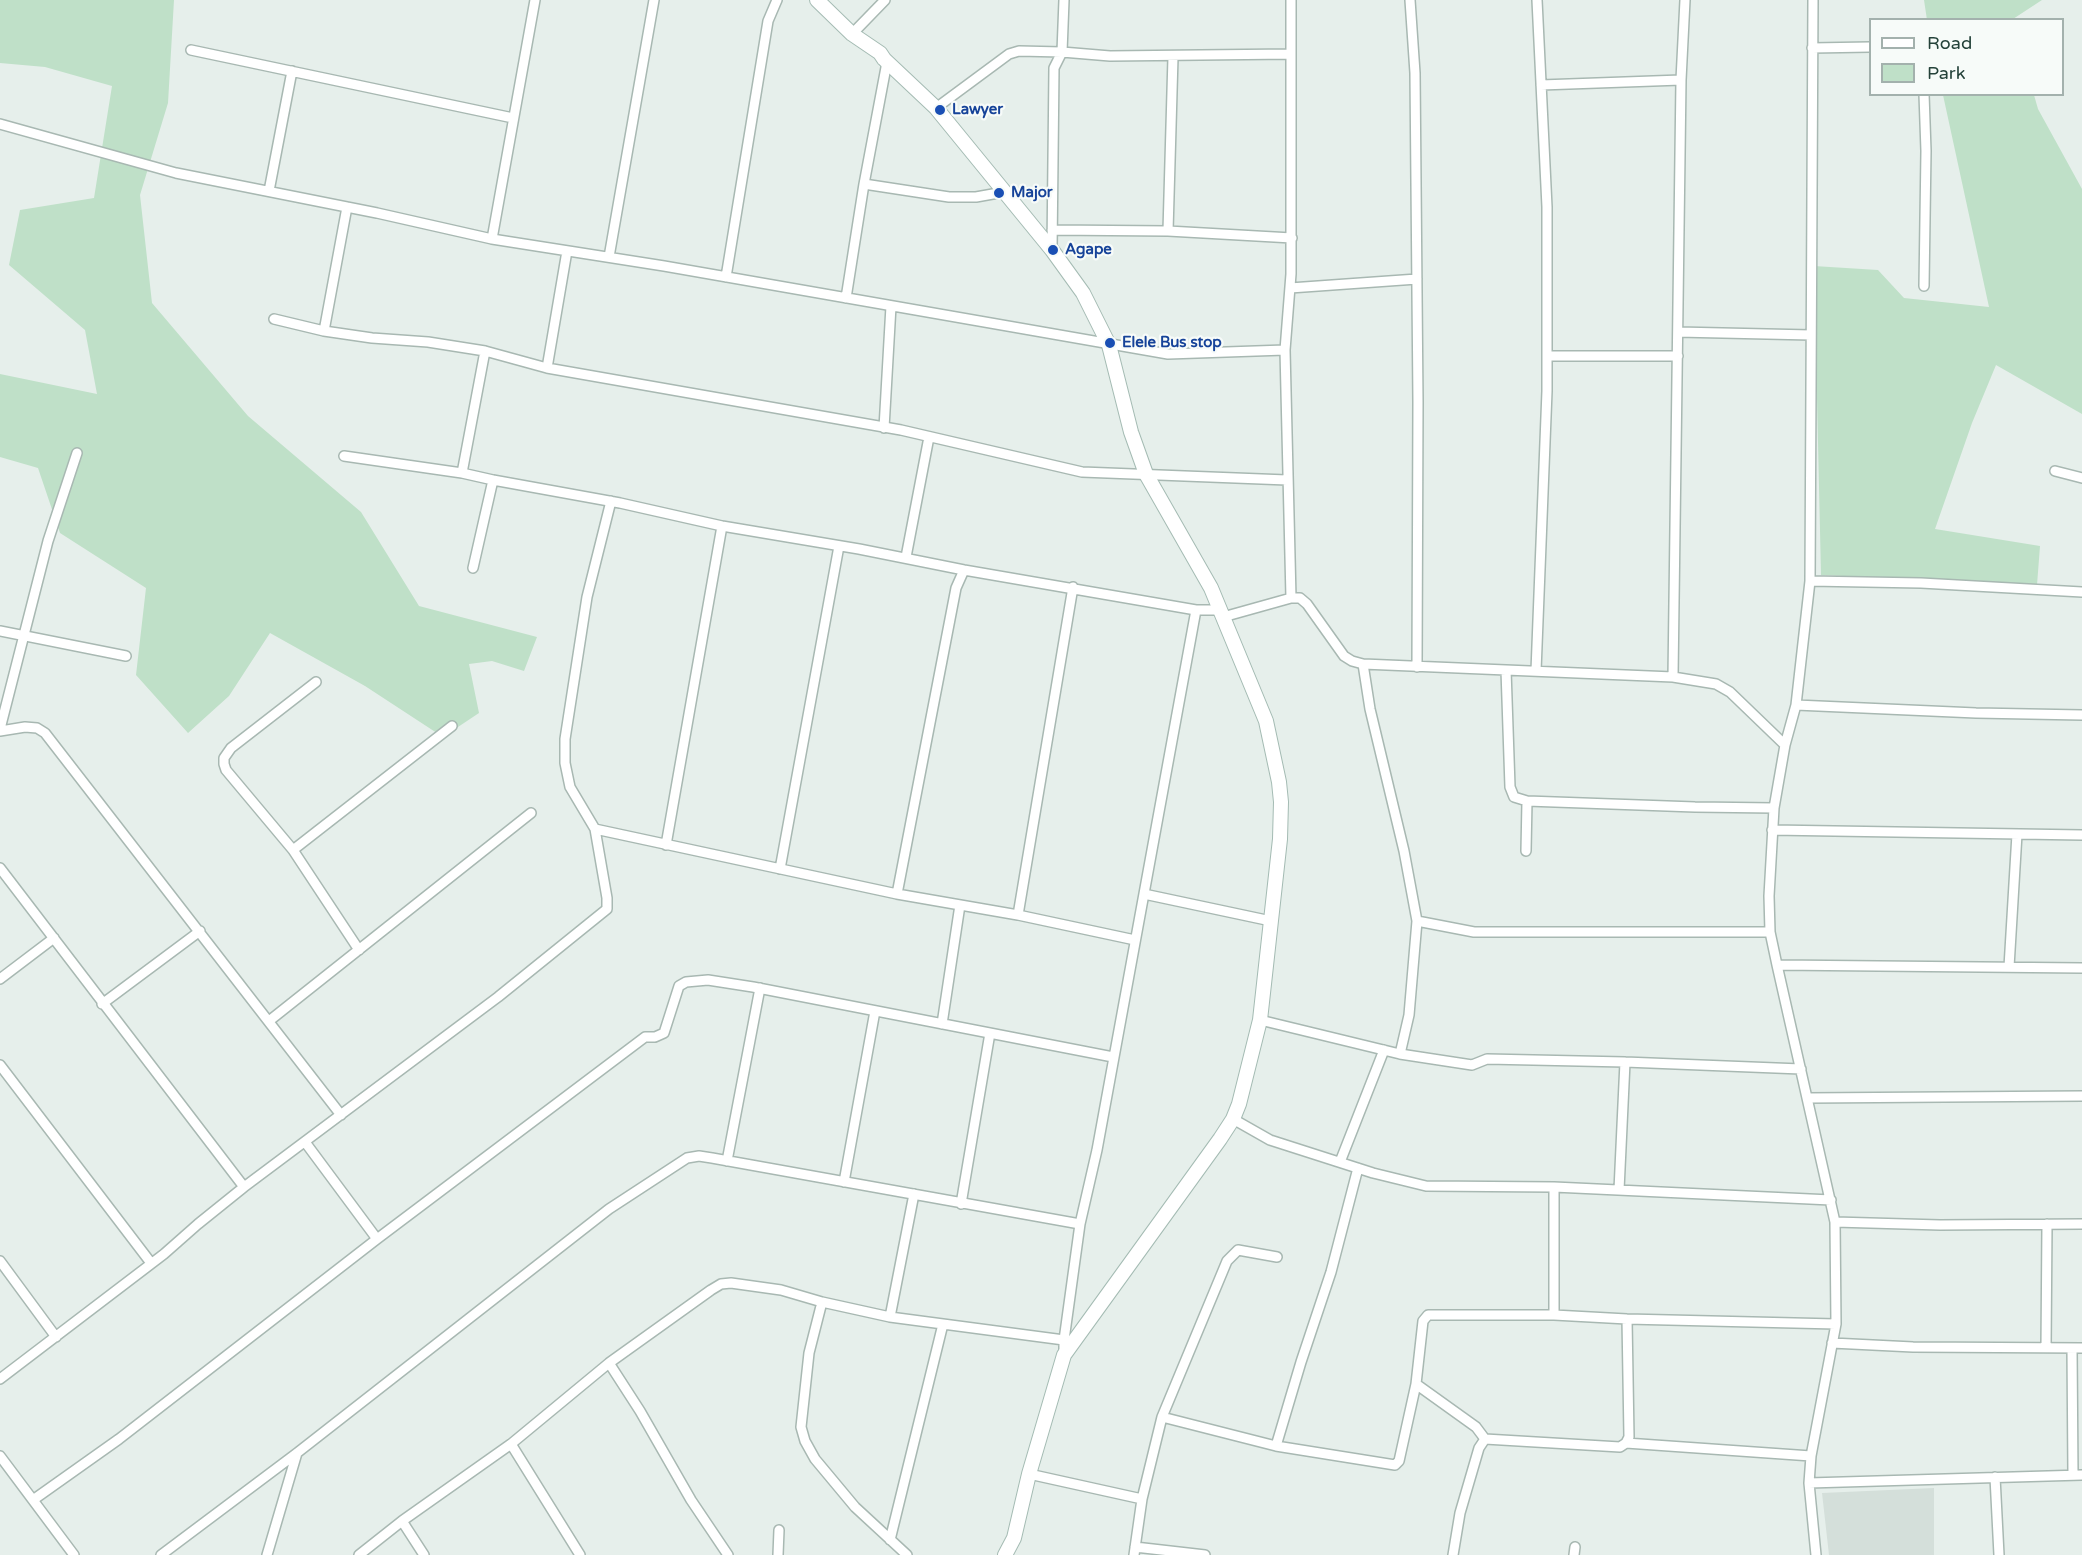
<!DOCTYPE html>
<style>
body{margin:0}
#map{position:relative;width:2082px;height:1555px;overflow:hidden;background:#e6efeb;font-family:"Varela Round",sans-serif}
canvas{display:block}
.legend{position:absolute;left:1869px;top:18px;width:195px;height:78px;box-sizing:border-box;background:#f7fbf9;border:2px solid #a3b1ad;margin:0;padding:8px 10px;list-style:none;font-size:18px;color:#24423a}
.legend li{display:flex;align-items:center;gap:12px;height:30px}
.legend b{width:30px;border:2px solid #a3b1ad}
</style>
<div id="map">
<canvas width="2082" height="1555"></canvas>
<ul class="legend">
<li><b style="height:8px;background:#fff"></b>Road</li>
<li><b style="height:16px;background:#bfe0c8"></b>Park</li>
</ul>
</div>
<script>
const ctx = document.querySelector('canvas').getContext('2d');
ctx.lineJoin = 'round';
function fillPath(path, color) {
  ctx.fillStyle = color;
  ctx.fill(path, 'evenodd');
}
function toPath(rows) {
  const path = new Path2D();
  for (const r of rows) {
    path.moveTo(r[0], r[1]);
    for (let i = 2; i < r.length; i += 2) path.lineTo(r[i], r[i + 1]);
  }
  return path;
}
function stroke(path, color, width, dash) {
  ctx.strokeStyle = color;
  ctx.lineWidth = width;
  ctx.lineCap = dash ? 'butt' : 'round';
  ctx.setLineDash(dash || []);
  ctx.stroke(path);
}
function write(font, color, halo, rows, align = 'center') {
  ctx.font = font + ' "Varela Round",sans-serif';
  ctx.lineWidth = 4.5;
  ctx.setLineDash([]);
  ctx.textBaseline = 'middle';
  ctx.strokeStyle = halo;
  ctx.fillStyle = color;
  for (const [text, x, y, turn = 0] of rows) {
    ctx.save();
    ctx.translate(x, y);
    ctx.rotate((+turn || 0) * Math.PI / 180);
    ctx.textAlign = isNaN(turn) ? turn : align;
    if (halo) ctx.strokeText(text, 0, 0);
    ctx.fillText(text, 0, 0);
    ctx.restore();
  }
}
fillPath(toPath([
 [1934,1488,1934,1555,1829,1555,1822,1493]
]), '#d4dfda');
fillPath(toPath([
 [0,0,174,0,168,103,140,195,152,303,248,416,361,512,419,606,537,637,524,671,492,661,469,664,479,713,443,737,365,686,270,633,229,696,188,733,136,675,146,588,60,533,38,468,0,457,0,374,97,394,85,330,9,265,20,210,94,198,112,86,45,67,0,63],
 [1924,0,2042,0,2013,19,1927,20],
 [1943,95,2034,95,2038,109,2082,189,2082,414,1996,365,1972,423,1935,529,2040,546,2037,585,1821,575,1814,266,1878,270,1904,298,1989,307]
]), '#bfe0c8');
const street = toPath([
 [1291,0,1291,274,1285,350,1291,598],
 [1410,0,1415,73,1418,402,1417,667],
 [1813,0,1810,581,1796,705,1785,745,1774,808,1769,896,1770,932,1777,965,1835,1222,1836,1324,1811,1456,1809,1483,1816,1555],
 [852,34,885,0],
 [1812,48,1870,47],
 [191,50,513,118],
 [1541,85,1681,80],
 [1924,94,1926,151,1924,286],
 [936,108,1009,54,1019,51,1062,52,1110,56,1291,54],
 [0,124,176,173,377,213,492,239,664,266,1168,354,1285,350],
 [864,184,949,197,976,197,1004,192],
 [269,191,292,71],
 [1052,230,1168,231,1292,238],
 [1168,231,1173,57],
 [492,239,535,0],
 [1052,250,1054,68,1062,52,1064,0],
 [609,257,654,0],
 [726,277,768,21,777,0],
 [1290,288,1417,279],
 [846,298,864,184,887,62],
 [274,319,324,331,372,338,428,342,485,351,547,368,901,430,1082,472,1287,480],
 [324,331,347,207],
 [1678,332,1811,335],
 [1547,356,1678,356],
 [547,368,567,251],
 [884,428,891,306],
 [344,456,462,473,493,480,620,503,722,526,859,549,964,570,1196,610,1220,610],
 [2055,471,2082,478],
 [462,473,485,351],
 [906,557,929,437],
 [473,568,493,480],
 [1810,581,1921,583,2082,592],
 [1223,617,1291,598,1300,598,1307,604,1344,656,1352,661,1363,664,1673,677,1716,684,1730,692,1785,745],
 [0,631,126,656],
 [1363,664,1370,709,1404,851,1417,921,1409,1015,1400,1054],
 [1506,670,1510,787,1514,797,1527,801,1695,807,1774,808],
 [1536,671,1547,391,1547,207,1537,0],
 [1673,677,1681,80,1685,0],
 [316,682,231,748,224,758,224,764,226,770,293,850,359,950],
 [1796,705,1976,713,2082,715],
 [0,729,48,541,77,453],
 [0,731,25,727,37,728,45,733,341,1115],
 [595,829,897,894,1018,915,1135,940],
 [1772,830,2082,835],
 [666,845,722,526],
 [293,850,452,726],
 [1526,851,1527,801],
 [0,868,244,1187],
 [780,869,839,546],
 [897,894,956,588,964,570],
 [1144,894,1271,921],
 [1018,915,1073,587],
 [1417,921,1474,932,1770,932],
 [1777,965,2082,968],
 [2009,967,2017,834],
 [0,979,54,938],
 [102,1004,200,931],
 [1260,1020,1400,1054,1472,1065,1487,1059,1625,1062,1801,1069],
 [269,1021,531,813],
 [942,1024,960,905],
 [0,1065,151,1263],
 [1808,1098,2082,1096],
 [1233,1119,1270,1140,1373,1173,1426,1186,1554,1187,1831,1200],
 [305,1142,377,1239],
 [727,1161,760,988],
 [1340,1162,1384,1050],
 [844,1182,875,1011],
 [1619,1190,1625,1062],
 [961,1204,990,1033],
 [1835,1222,1940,1225,2082,1224],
 [0,1261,56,1337],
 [822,1302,809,1353,801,1427,805,1441,815,1459,855,1507,907,1555],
 [1554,1315,1554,1187],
 [890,1317,914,1194],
 [1832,1343,1913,1347,2082,1348],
 [2046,1348,2047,1224],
 [2072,1348,2073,1475],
 [1064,1354,1064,1340,1080,1224,1097,1150,1196,610],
 [0,1379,164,1254,198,1224,244,1187,498,997,607,909,607,898,595,829,570,787,565,763,565,739,587,597,611,501],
 [1416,1384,1476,1427,1485,1439],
 [1162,1417,1276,1446,1395,1465,1399,1461,1416,1384,1423,1321,1428,1315,1554,1315,1627,1319,1836,1324],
 [1626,1443,1811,1456],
 [511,1444,580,1555],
 [1276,1446,1301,1362,1331,1272,1358,1168],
 [0,1456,74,1555],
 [1029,1474,1142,1499],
 [1995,1477,1999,1555],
 [1809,1483,2082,1475],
 [33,1500,119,1439,377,1239,645,1037,655,1037,664,1033,679,986,686,982,708,980,753,987,1113,1057],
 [402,1521,424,1555],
 [890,1540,943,1324],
 [1135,1547,1205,1555],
 [161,1555,297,1453,609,1209,687,1158,699,1156,712,1158,1080,1224],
 [267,1555,297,1453],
 [359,1555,402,1521,511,1444,609,1363],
 [728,1555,691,1500,640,1411,609,1363,711,1290,721,1284,731,1283,781,1290,822,1302,890,1317,1064,1340],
 [778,1555,779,1530],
 [1134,1555,1142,1499,1162,1417,1227,1261,1238,1250,1277,1257],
 [1453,1555,1460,1513,1479,1448,1485,1439,1620,1447,1626,1443,1629,1437,1627,1319],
 [1574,1555,1575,1547]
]);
const secondary = toPath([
 [817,0,852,34,880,53,884,59,936,108,1052,250,1083,293,1109,345,1131,432,1146,474,1211,588,1266,721,1279,782,1281,802,1280,839,1260,1020,1239,1104,1233,1119,1220,1139,1064,1355,1029,1474,1014,1538,1005,1555]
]);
stroke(street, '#a8b8b2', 12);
stroke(secondary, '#a4bbb3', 16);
stroke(street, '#fff', 9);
stroke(secondary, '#fff', 14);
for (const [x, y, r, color] of [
 [940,110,6,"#1a4fb4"],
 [999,193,6,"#1a4fb4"],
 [1053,250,6,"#1a4fb4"],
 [1110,343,6,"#1a4fb4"]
]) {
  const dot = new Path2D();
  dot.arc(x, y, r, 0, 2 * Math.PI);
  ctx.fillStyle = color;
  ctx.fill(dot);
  stroke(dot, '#f7fbf9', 2);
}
write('bold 15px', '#164399', '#f7fbf9', [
 ["Lawyer",952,110],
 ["Major",1011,193],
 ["Agape",1065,250],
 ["Elele Bus stop",1122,343]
], 'left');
</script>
